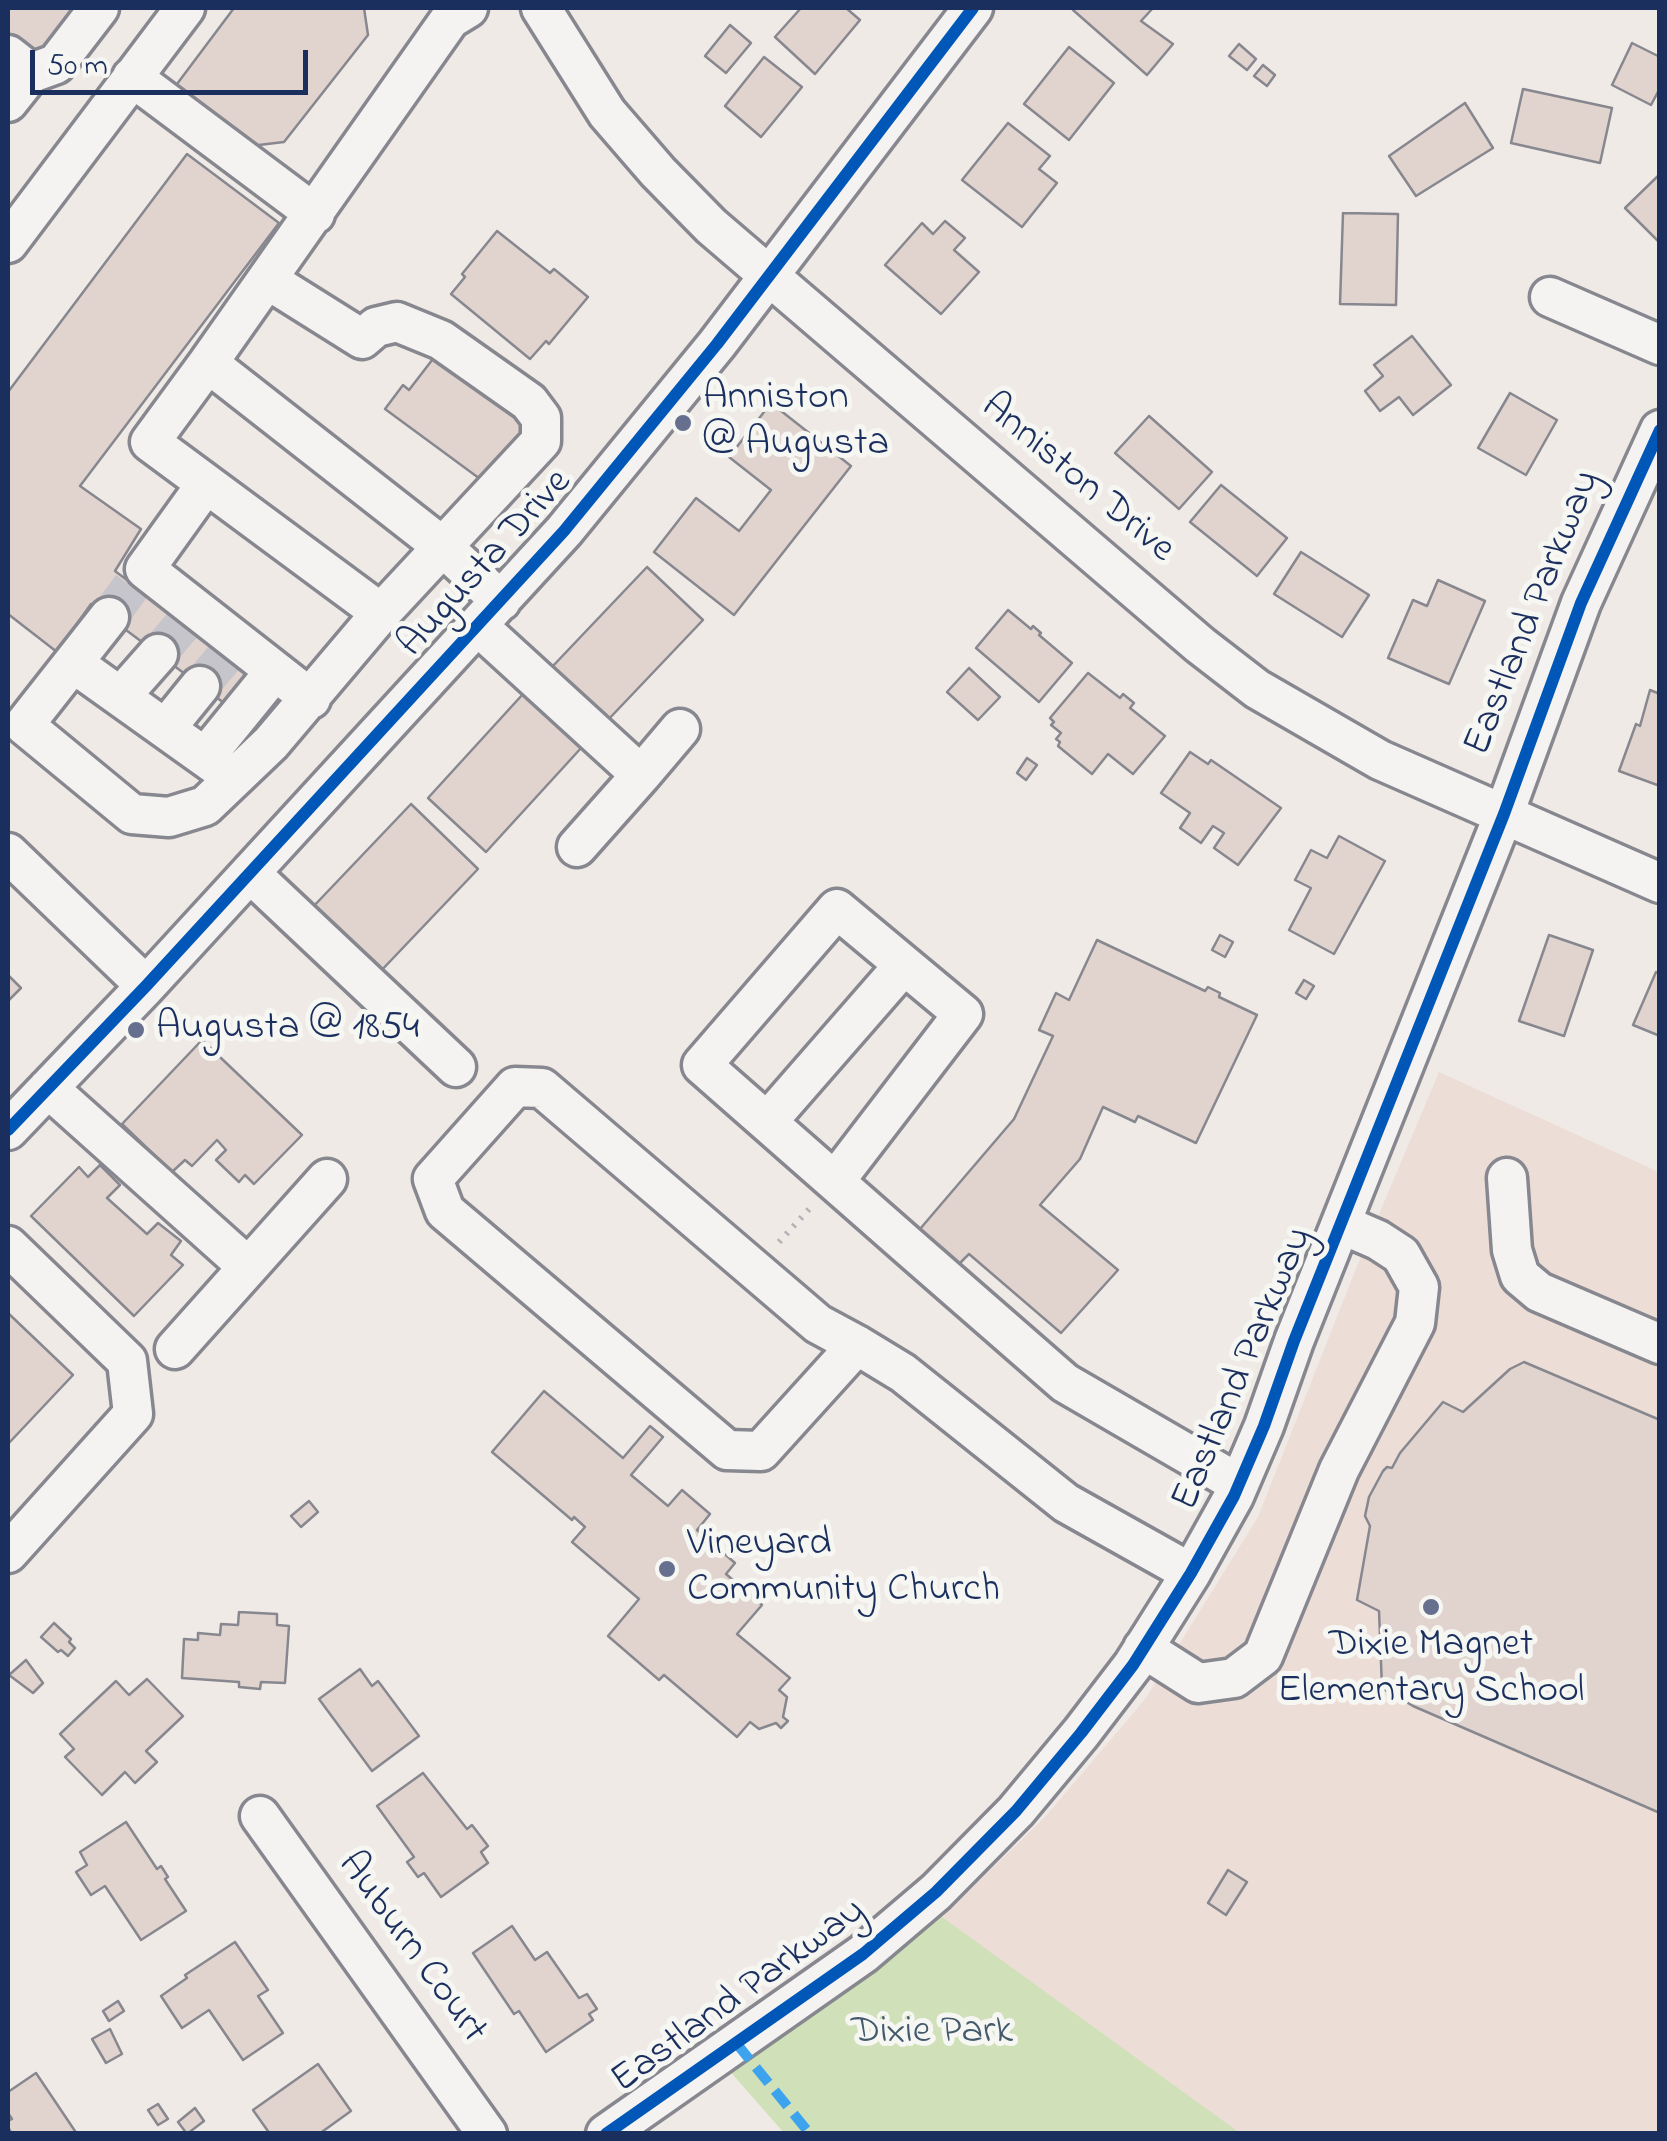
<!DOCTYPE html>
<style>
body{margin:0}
#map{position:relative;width:1667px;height:2141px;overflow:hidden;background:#f0eae6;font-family:"Indie Flower",sans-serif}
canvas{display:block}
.frame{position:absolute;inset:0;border:10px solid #1b2f5e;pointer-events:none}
.scale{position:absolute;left:30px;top:50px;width:278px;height:45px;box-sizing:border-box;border:5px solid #1b2f5e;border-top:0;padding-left:12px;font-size:30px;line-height:35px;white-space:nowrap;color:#1b2f5e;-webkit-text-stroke:8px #f6f6f2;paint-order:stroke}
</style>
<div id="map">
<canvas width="1667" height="2141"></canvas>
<div class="frame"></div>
<div class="scale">50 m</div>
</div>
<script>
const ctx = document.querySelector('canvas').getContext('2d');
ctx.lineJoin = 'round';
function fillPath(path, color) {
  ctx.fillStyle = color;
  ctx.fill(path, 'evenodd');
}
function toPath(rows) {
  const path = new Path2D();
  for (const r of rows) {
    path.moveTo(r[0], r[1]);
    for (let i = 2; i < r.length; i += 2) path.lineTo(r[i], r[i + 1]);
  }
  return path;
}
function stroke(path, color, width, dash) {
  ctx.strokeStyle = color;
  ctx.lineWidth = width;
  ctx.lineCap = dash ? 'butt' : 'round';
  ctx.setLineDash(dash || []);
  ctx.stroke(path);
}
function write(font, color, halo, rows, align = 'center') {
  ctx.font = font + ' "Indie Flower",sans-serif';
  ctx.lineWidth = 10;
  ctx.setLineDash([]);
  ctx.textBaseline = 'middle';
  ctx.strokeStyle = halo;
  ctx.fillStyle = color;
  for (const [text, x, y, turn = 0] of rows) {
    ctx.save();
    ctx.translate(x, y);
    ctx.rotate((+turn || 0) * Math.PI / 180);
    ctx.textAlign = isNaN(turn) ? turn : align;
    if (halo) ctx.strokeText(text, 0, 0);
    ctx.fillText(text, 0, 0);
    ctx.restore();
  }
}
fillPath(toPath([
 [1439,1072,1659,1172,1659,2133,1160,2133,903,1954,1045,1817,1146,1698,1258,1517,1355,1271]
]), '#edddd7');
fillPath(toPath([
 [931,1909,1240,2133,784,2133,727,2068]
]), '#d0e1b9');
const building = toPath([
 [8,8,76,8,35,61,8,41,8,8],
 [234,8,364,8,368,35,284,142,242,147,171,92,234,8],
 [801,8,846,8,860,20,815,74,775,37,801,8],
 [1075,8,1153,8,1141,21,1173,44,1147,75,1073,10,1075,8],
 [730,25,751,43,726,73,705,56,730,25],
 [1632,43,1660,57,1660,88,1651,105,1612,85,1632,43],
 [1239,44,1256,59,1247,70,1229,56,1239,44],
 [1069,47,1114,83,1069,140,1024,104,1069,47],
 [764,57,802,87,761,137,725,106,764,57],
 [1263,65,1275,75,1267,86,1254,76,1263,65],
 [1523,89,1612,108,1600,163,1511,143,1523,89],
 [1465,103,1493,148,1416,196,1389,156,1465,103],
 [1008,123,1050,156,1039,169,1057,183,1022,227,962,180,1008,123],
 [187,154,279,223,80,486,141,529,115,571,249,671,224,703,91,604,57,652,8,614,8,392,187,154],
 [1660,174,1660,243,1625,208,1660,174],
 [1343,213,1398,214,1396,305,1340,304,1343,213],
 [945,221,965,238,954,250,979,272,941,314,885,265,922,223,933,234,945,221],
 [497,231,550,273,554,269,588,297,549,344,546,341,530,359,451,294,465,277,462,274,497,231],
 [1412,336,1451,385,1413,415,1399,397,1380,411,1365,391,1383,376,1374,365,1412,336],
 [439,351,538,424,491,487,385,409,403,385,409,390,439,351],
 [1510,393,1557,420,1526,475,1478,448,1510,393],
 [771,403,851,466,734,615,654,552,696,498,739,531,771,490,729,457,771,403],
 [1149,416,1212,472,1179,509,1115,453,1149,416],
 [1221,485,1287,538,1257,576,1190,522,1221,485],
 [1301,552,1369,595,1342,637,1274,594,1301,552],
 [647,567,703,620,606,722,551,668,647,567],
 [1438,580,1485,601,1449,684,1388,658,1413,600,1427,606,1438,580],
 [1008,610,1031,629,1033,626,1041,633,1039,635,1072,663,1039,702,976,648,1008,610],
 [969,668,1000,697,978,720,947,692,969,668],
 [1088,673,1120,698,1123,694,1134,703,1130,708,1165,736,1133,774,1108,754,1092,774,1058,746,1060,742,1056,739,1061,733,1051,725,1054,722,1050,718,1088,673],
 [1650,690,1660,694,1660,786,1619,771,1636,724,1640,726,1650,690],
 [523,694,582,747,486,852,428,798,523,694],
 [1190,752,1208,764,1211,760,1281,808,1238,865,1214,848,1224,833,1213,826,1201,843,1180,828,1190,813,1161,793,1190,752],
 [1027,758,1037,765,1026,780,1017,773,1027,758],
 [411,804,478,869,378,974,310,910,411,804],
 [1339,836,1385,861,1334,954,1289,930,1311,888,1295,880,1311,850,1327,858,1339,836],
 [1220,935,1233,942,1225,957,1212,950,1220,935],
 [1549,935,1593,950,1564,1036,1519,1021,1549,935],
 [1097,940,1205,991,1208,987,1220,993,1219,997,1257,1015,1196,1143,1138,1116,1135,1122,1103,1107,1080,1159,1040,1205,1118,1270,1061,1333,969,1254,959,1264,920,1229,1014,1119,1053,1036,1039,1030,1056,993,1069,1000,1097,940],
 [1656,972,1660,973,1660,1036,1633,1025,1656,972],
 [8,975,21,988,8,1001,8,975],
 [1304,980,1314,986,1306,999,1296,993,1304,980],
 [202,1040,302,1135,254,1184,245,1175,239,1182,216,1160,226,1150,217,1140,192,1166,185,1160,172,1172,122,1124,202,1040],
 [100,1165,120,1185,107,1198,147,1234,158,1223,181,1241,171,1255,183,1265,134,1316,31,1216,79,1167,88,1177,100,1165],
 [8,1313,73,1375,8,1444,8,1313],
 [1524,1362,1660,1420,1660,1813,1413,1706,1382,1688,1379,1611,1357,1600,1370,1526,1365,1516,1369,1497,1383,1471,1387,1467,1392,1468,1400,1453,1443,1402,1463,1412,1510,1369,1524,1362],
 [544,1391,623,1458,650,1426,663,1437,631,1475,668,1506,682,1490,710,1514,697,1530,735,1563,726,1574,762,1605,737,1634,790,1678,779,1690,787,1697,783,1717,788,1721,781,1728,776,1723,759,1729,750,1722,737,1737,664,1675,659,1680,608,1636,639,1599,572,1542,585,1527,574,1517,572,1520,492,1452,544,1391],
 [309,1501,318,1512,301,1527,291,1516,309,1501],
 [239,1612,277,1614,277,1625,289,1626,285,1683,261,1682,260,1689,239,1687,239,1682,182,1678,184,1639,198,1640,198,1633,220,1635,221,1624,238,1625,239,1612],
 [54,1623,71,1639,69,1642,75,1648,68,1656,61,1650,58,1652,41,1637,54,1623],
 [26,1660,43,1683,33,1693,9,1675,26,1660],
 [360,1669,372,1686,378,1681,419,1736,372,1771,319,1699,360,1669],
 [147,1679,183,1716,146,1751,157,1762,135,1783,125,1772,102,1795,65,1757,74,1749,60,1734,116,1681,129,1695,147,1679],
 [423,1773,467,1829,472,1825,488,1846,481,1852,488,1863,441,1897,424,1873,418,1877,407,1862,414,1857,377,1806,423,1773],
 [126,1822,157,1869,161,1866,168,1877,165,1879,186,1911,141,1940,105,1886,91,1895,76,1872,87,1865,80,1852,126,1822],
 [1228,1870,1247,1882,1226,1915,1208,1903,1228,1870],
 [512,1926,535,1960,547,1952,579,1998,587,1994,597,2009,589,2014,593,2020,546,2052,519,2011,514,2014,473,1953,512,1926],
 [235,1942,268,1990,258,1996,283,2033,243,2060,209,2010,182,2028,161,1996,187,1978,185,1975,235,1942],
 [118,2001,124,2011,109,2021,103,2011,118,2001],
 [110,2029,122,2054,106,2063,92,2039,110,2029],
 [318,2064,351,2111,319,2134,270,2134,253,2110,318,2064],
 [36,2073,77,2134,12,2134,8,2127,8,2121,12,2119,8,2113,8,2092,36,2073],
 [158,2104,168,2119,158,2125,148,2110,158,2104],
 [195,2108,204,2121,187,2134,178,2122,195,2108]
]);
fillPath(building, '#e1d3ce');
stroke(building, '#87888f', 2.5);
stroke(toPath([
 [109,617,133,584],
 [158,654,184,623],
 [200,686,228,653]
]), '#c5c5cb', 38, [38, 19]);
const minor = toPath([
 [468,8,450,19,208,363,443,547,501,601],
 [541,8,607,113,658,172,711,226,1200,645,1257,689,1380,760,1660,883],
 [8,55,31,73,8,102],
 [31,73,56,64,99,8],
 [132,77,315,214],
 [8,243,185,8],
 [1550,297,1660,345],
 [208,363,150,442,381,613],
 [206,484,145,569,311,699],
 [109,617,24,725,132,814,169,817,205,806,271,743,381,613,541,441,541,418,529,402,441,340,397,322,376,327,362,339,268,280],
 [478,626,641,775,577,847],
 [73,663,234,778],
 [121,696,158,654],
 [166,728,200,686],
 [205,757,275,671],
 [641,775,680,729],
 [8,853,146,986],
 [250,873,456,1067],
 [48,1088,248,1267],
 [767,1122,904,965],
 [8,1130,146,986,564,531,717,344,973,8],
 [1507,1178,1512,1250,1520,1276,1539,1292,1660,1344],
 [835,1181,963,1014,837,909,702,1065,916,1253,1065,1383,1239,1484],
 [8,1246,127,1361,133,1414,8,1553],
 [857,1345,761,1451,727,1450,445,1211,433,1179,515,1087,542,1088,818,1324,857,1345,903,1373,1066,1503,1191,1573],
 [175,1349,327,1179],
 [1143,1648,1198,1683,1234,1678,1263,1656,1339,1470,1415,1323,1419,1287,1401,1255,1378,1240,1341,1224],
 [260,1816,487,2134],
 [606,2134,863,1954,936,1892,1016,1811,1081,1733,1133,1665,1191,1573,1234,1496,1264,1426,1294,1341,1504,814,1581,603,1660,430]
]);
stroke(minor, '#87888f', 45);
stroke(toPath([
 [779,1242,811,1207]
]), '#b1b3b7', 6, [2.5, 8]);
stroke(minor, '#f4f3f1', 38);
stroke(toPath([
 [737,2044,810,2134]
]), '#3da3ed', 10, [20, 10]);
stroke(toPath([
 [8,1130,146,986,564,531,717,344,973,8],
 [606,2134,863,1954,936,1892,1016,1811,1081,1733,1133,1665,1191,1573,1234,1496,1264,1426,1294,1341,1504,814,1581,603,1660,430]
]), '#0057b8', 12);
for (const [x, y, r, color] of [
 [683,423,10,"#66708e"],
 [136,1030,10,"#66708e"],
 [667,1569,10,"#66708e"],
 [1431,1607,10,"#66708e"]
]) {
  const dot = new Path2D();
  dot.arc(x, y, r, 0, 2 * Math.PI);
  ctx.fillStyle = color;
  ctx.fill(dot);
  stroke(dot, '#f6f6f2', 4);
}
write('40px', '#1b2f5e', '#f6f6f2', [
 ["Anniston",703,400],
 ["@ Augusta",703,446],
 ["Augusta @ 1854",156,1030],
 ["Vineyard",687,1546],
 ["Community Church",687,1592],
 ["Dixie Magnet",1431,1647,"center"],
 ["Elementary School",1431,1693,"center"]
], 'left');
write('40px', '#1b2f5e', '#f6f6f2', [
 ["Anniston Drive",1076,480,40],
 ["Augusta Drive",487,565,-48],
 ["Eastland Parkway",1535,614,-68],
 ["Eastland Parkway",1245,1370,-67],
 ["Auburn Court",410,1949,54],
 ["Eastland Parkway",740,1998,-36]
]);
write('40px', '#425a6c', '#f6f6f2', [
 ["Dixie Park",932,2034]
]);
</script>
